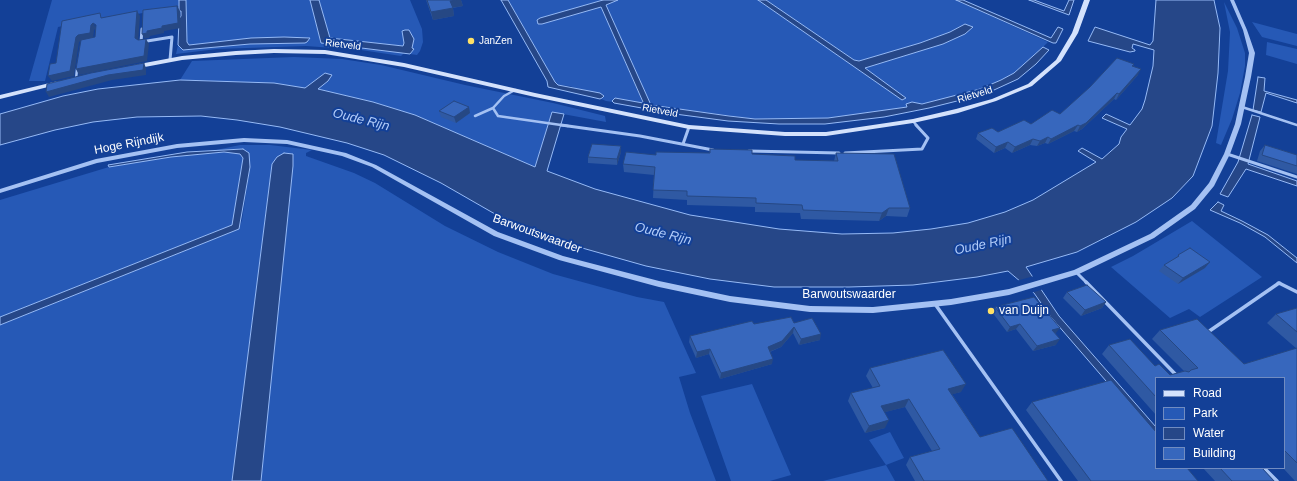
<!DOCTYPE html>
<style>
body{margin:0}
#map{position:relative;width:1297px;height:481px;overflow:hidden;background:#134097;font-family:Helvetica,sans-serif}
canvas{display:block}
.legend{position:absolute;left:1155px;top:377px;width:130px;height:92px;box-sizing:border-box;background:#134097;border:1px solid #718cc1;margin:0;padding:5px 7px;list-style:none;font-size:12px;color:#fff}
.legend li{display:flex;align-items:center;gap:8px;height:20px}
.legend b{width:20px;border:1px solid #718cc1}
</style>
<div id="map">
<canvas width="1297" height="481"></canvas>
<ul class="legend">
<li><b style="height:5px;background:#d4e2fc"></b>Road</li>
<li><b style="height:11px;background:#2659b6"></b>Park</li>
<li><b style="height:11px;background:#264788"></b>Water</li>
<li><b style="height:11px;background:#3767bd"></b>Building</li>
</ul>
</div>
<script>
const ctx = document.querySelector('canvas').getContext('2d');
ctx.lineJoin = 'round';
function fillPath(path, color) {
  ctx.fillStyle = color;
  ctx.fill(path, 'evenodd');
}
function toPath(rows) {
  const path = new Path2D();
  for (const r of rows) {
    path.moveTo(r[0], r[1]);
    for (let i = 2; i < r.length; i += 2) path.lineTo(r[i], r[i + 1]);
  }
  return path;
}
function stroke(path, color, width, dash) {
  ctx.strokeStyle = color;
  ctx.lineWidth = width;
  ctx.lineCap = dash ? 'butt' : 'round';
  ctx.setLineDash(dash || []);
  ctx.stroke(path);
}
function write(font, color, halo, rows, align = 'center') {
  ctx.font = font + ' Helvetica,sans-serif';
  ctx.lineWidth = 4;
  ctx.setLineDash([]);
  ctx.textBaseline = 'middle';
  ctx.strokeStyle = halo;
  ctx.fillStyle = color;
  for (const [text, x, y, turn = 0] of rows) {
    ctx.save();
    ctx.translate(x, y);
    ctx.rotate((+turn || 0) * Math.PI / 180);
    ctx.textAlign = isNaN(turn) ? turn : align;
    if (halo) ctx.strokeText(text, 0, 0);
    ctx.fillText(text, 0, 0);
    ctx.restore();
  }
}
fillPath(toPath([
 [52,0,179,0,179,6,106,20,106,17,58,27,45,81,29,81],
 [186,0,310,0,321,43,404,53,401,56,361,50,306,46,217,49,176,54,178,45,183,50,250,44,308,42,284,37,223,41,189,45,187,42],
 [319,0,410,0,422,29,423,42,420,51,417,55,410,54,414,49,411,49,409,30,405,30,402,31,404,43,403,46,330,38],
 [508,0,603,0,540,18,556,20,601,7,643,103,615,98,613,102,606,101,570,86,558,85,555,82],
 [618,0,758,0,902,100,865,68,943,44,965,34,973,27,965,24,950,32,920,43,859,61,854,60,766,0,956,0,1048,42,1032,58,1014,73,1001,80,980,89,944,99,922,104,912,102,907,104,908,107,828,118,755,119,651,105,606,5],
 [1224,2,1237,28,1245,53,1245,66,1240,93,1232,119,1221,145,1216,143,1228,71,1230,32],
 [1252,22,1297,34,1297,46,1262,37],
 [1267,42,1297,49,1297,64,1266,55],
 [294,57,342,59,381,65,465,85,553,103,605,116,606,122,552,112,535,167,415,115,373,102,318,89,328,81,324,74,305,88,274,83,180,80,192,61],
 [240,145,270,145,312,150,306,153,306,156,354,173,375,183,445,226,498,252,553,274,637,297,664,302,696,373,679,377,690,413,716,481,261,481,267,423,272,164,232,481,0,481,0,325,239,229,242,220,250,167,243,149,216,150],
 [224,152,240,154,243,158,232,225,0,317,0,200,109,167,171,157],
 [1192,221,1262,277,1200,317,1189,309,1170,318,1111,267,1133,256],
 [752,384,791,475,770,481,731,481,701,396],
 [890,432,904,458,886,465,895,481,823,481,886,465,869,440]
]), '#2659b6');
const water = toPath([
 [179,0,186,0,187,42,189,45,251,38,284,37,310,38,307,42,305,43,250,44,183,50,178,45,179,19,181,16,181,11,179,11,179,0],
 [310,0,319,0,330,38,403,46,404,43,402,31,405,30,409,30,414,39,412,48,414,49,410,54,402,53,321,43,310,0],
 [501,0,508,0,555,82,558,85,600,93,604,96,602,98,600,99,548,87,547,81,501,0],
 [603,0,618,0,606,5,651,105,729,116,755,119,828,118,907,107,906,104,912,102,922,104,980,89,1001,80,1014,73,1043,47,1049,50,1036,64,1018,79,994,90,969,98,929,108,884,117,825,124,779,124,728,121,675,114,614,103,612,101,615,98,643,103,643,102,601,7,542,24,538,24,537,20,540,18,603,0],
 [758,0,766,0,854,60,859,61,920,43,950,32,965,24,973,27,965,34,943,44,865,68,906,98,902,100,758,0],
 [956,0,963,0,1051,38,1058,27,1063,29,1056,43,1053,43,956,0],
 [1029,0,1034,0,1064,11,1069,0,1074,0,1069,15,1029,0],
 [1156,0,1214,0,1215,5,1220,28,1218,73,1212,126,1193,176,1172,198,1136,222,1077,252,1026,267,1059,316,1156,427,1156,439,1050,316,1034,293,1008,271,977,277,913,285,849,287,774,287,710,279,646,266,561,242,495,214,441,183,384,155,347,143,280,127,237,120,201,116,137,117,93,122,55,130,0,145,0,114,63,96,98,89,180,80,274,83,305,88,325,73,332,75,328,81,318,89,373,102,415,115,535,167,552,112,564,114,547,171,595,189,690,215,779,229,842,234,893,233,931,229,968,223,1005,212,1033,200,1096,162,1078,151,1082,148,1102,159,1119,144,1121,137,1127,129,1102,118,1106,114,1130,125,1142,109,1145,100,1153,66,1154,50,1133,44,1132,48,1135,50,1135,51,1130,52,1088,41,1095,27,1150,45,1153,41,1156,0],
 [1258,77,1265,78,1264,91,1297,100,1297,103,1266,93,1261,112,1253,110,1258,77],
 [1252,115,1260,117,1248,164,1297,181,1297,186,1246,169,1228,197,1220,194,1238,162,1252,115],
 [243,149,249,153,250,167,239,229,0,325,0,317,232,225,243,158,240,154,224,152,171,157,109,167,108,165,187,152,243,149],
 [284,153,293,154,293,166,261,481,232,481,272,164,277,157,284,153],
 [1218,202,1224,205,1221,211,1242,221,1268,235,1297,258,1297,263,1265,237,1240,223,1210,210,1218,202]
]);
fillPath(water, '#264788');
stroke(water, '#96baf6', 1);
fillPath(toPath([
 [1034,276,1044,289,1031,293,1016,281]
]), '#134097');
stroke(toPath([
 [76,79,77,69],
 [515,90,504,96,493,108,498,116,568,126],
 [1242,107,1297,125],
 [475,116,493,108],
 [913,121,917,126]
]), '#a4c1f3', 2.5);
stroke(toPath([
 [561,125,640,136,713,150],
 [683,144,689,127],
 [749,151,839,153],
 [845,153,922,149,928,138,916,125],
 [1227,154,1297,177],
 [1076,272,1087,283],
 [1278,283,1280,283]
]), '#a4c1f3', 3);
stroke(toPath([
 [1086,282,1179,378],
 [935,304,1061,481],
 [1208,332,1279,283,1297,292],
 [1264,468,1277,481]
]), '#a4c1f3', 3.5);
stroke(toPath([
 [142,29,141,42,172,37,170,60]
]), '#a4c1f3', 3);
fillPath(toPath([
 [1230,0,1234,0,1247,30,1255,53,1251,77,1241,124,1230,154,1214,186,1195,209,1154,238,1079,274,1009,295,951,305,873,313,810,312,730,302,659,287,559,260,494,236,372,167,342,156,287,144,244,142,177,148,97,163,0,193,0,189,96,159,177,144,244,138,287,140,346,153,376,165,498,232,563,256,659,281,730,296,810,306,873,307,951,299,1009,289,1074,270,1150,234,1191,205,1209,183,1224,154,1235,124,1245,77,1249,53,1243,30,1230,0]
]), '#a4c1f3');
fillPath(toPath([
 [1084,0,1090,0,1078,33,1061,61,1032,86,996,101,958,113,913,123,826,136,785,136,689,129,535,97,404,67,325,54,274,53,236,55,182,60,134,69,131,67,134,65,182,56,236,51,274,49,325,50,404,63,535,93,689,125,785,132,826,132,913,119,956,109,992,99,1028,84,1056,60,1072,33,1084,0],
 [58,81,60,82,60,84,0,99,0,95,58,81]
]), '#d4e2fc');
fillPath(toPath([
 [426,0,461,0,463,6,453,8,454,16,433,20],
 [1134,64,1133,66,1138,75,1116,100,1114,99,1082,129,1077,132,1074,131,1048,144,1045,143,1037,146,1030,145,1012,153,1005,148,994,153,976,139,978,133,998,132,1031,124,1060,114],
 [469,107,470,113,456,123,441,117,439,111],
 [1265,145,1297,155,1297,174,1257,161,1260,151],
 [621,146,621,152,617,165,588,163,588,157],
 [710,149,795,160,834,161,836,153,910,208,907,217,886,216,879,221,801,219,800,213,755,212,755,207,687,205,687,200,653,198,654,175,624,172,623,164,656,155,709,153],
 [1178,255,1205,268,1178,284,1159,271,1164,265,1174,260],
 [1067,292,1106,302,1102,308,1081,316,1063,298],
 [995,307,1056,333,1055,334,1056,345,1033,351,1016,329,1007,332,992,312],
 [1297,308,1297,481,1295,481,1283,468,1284,468,1284,378,1156,378,1156,415,1102,354,1109,345,1155,366,1170,375,1184,371,1152,339,1160,330,1244,364,1297,349,1267,323,1276,314],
 [794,323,820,340,799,345,793,333,781,347,770,352,772,364,720,379,709,354,696,358,689,342,690,336,754,324],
 [870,368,961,392,952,394,980,437,1048,481,915,481,906,465,910,457,932,451,905,407,885,412,885,428,865,433,848,401,851,393,873,388,866,376],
 [1032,402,1198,481,1078,481,1026,410],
 [1203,468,1262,468,1274,481,1215,481]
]), '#2f59a3');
fillPath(toPath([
 [457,0,461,0,463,6,451,8,450,1],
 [177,6,180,11,181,28,164,31,164,33,150,36,149,38,144,38,142,34,162,26],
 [453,8,454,16,433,20,431,12],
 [137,11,140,16,138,43,135,38],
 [93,23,96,28,94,30,93,39,82,40,79,42,74,76,52,81,48,76,76,37],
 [146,39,149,44,147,61,79,75,76,69],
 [144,63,146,68,146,75,112,80,49,97,46,92],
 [1141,69,1138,75,1116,100,1119,94],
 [1117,93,1114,99,1082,129,1077,132,1080,126],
 [469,107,470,113,456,123,454,117],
 [1078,125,1074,131,1048,144,1051,139],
 [1048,137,1045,143,1037,146,1040,141],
 [1033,139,1030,145,1012,153,1015,147],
 [1008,142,1005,148,994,153,996,147],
 [621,146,621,152,617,165,617,159],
 [889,208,886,216,879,221,882,213],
 [1210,262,1205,268,1178,284,1183,278],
 [1106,302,1102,308,1081,316,1085,310],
 [1020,324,1016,329,1007,332,1010,327],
 [794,327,793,333,781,347,766,353,768,347],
 [1060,328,1056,333,1049,336,1052,330],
 [821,334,820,340,799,345,801,339],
 [1060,339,1056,345,1033,351,1037,346],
 [710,349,709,354,696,358,697,352],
 [773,359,772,364,720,379,721,373],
 [966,384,961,392,943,397,948,389],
 [909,399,905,407,878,414,881,406],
 [889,420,885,428,865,433,869,426]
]), '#264884');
const building = toPath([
 [427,0,457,0,450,1,453,8,431,12,427,0],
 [177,6,178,23,162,26,162,28,147,31,147,33,142,34,143,10,177,6],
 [137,11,135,38,138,40,146,39,144,56,76,69,81,40,95,37,96,25,93,23,91,25,90,33,78,35,76,37,70,71,48,76,50,64,56,63,62,21,100,13,101,18,137,11],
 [1117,58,1134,64,1132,66,1141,69,1119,94,1117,93,1086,123,1080,126,1078,125,1051,139,1048,137,1040,141,1033,139,1015,147,1008,142,996,147,978,133,992,128,998,132,1024,120,1031,124,1052,110,1060,114,1090,87,1117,58],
 [144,63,143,70,108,75,46,92,47,84,91,73,144,63],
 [454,101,469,107,454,117,439,111,454,101],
 [592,144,621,146,617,159,588,157,592,144],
 [1265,145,1297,155,1297,166,1262,155,1265,145],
 [710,149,752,150,752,154,795,156,795,160,838,161,836,153,894,154,910,208,889,208,882,213,803,210,802,205,756,203,756,198,687,196,687,191,653,190,655,167,623,164,626,152,656,155,656,152,710,153,710,149],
 [1190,248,1210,262,1183,278,1164,265,1179,256,1178,255,1190,248],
 [1087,285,1106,302,1085,310,1067,292,1087,285],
 [1034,297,1060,328,1052,330,1060,339,1037,346,1020,324,1010,327,995,307,1034,297],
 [1297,308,1297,332,1276,314,1297,308],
 [791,317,794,323,812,318,821,334,801,339,794,327,782,341,768,347,773,359,721,373,710,349,697,352,690,336,752,321,754,324,791,317],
 [1197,319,1244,364,1297,348,1297,463,1284,450,1284,378,1156,378,1156,397,1109,345,1130,339,1155,366,1159,364,1170,375,1185,371,1189,372,1191,370,1198,368,1160,330,1197,319],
 [943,350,966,384,948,389,980,437,1012,428,1048,481,924,481,910,457,940,449,909,399,881,406,889,420,869,426,851,393,880,386,870,368,943,350],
 [1111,380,1156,432,1156,468,1187,468,1198,481,1091,481,1032,402,1111,380],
 [1220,468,1262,468,1274,481,1232,481,1220,468]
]);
fillPath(building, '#3767bd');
stroke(building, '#264884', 1);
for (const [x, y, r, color] of [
 [471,41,4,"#ffe166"],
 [991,311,4,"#ffe166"]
]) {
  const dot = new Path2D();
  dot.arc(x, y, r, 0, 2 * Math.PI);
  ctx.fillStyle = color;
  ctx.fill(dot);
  stroke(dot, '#134097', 1.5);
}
write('10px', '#fff', '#134097', [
 ["JanZen",479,41]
], 'left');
write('10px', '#fff', '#134097', [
 ["Rietveld",343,45,7],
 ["Rietveld",975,95,-17],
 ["Rietveld",660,111,11]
]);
write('12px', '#fff', '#134097', [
 ["Hoge Rijndijk",129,144,-11],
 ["Barwoutswaarder",537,234,20],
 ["Barwoutswaarder",849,295]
]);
write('12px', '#fff', '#134097', [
 ["van Duijn",999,311]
], 'left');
write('italic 13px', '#b1cbf9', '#134097', [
 ["Oude Rijn",361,120,14],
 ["Oude Rijn",663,234,14],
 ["Oude Rijn",983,245,-12]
]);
</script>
